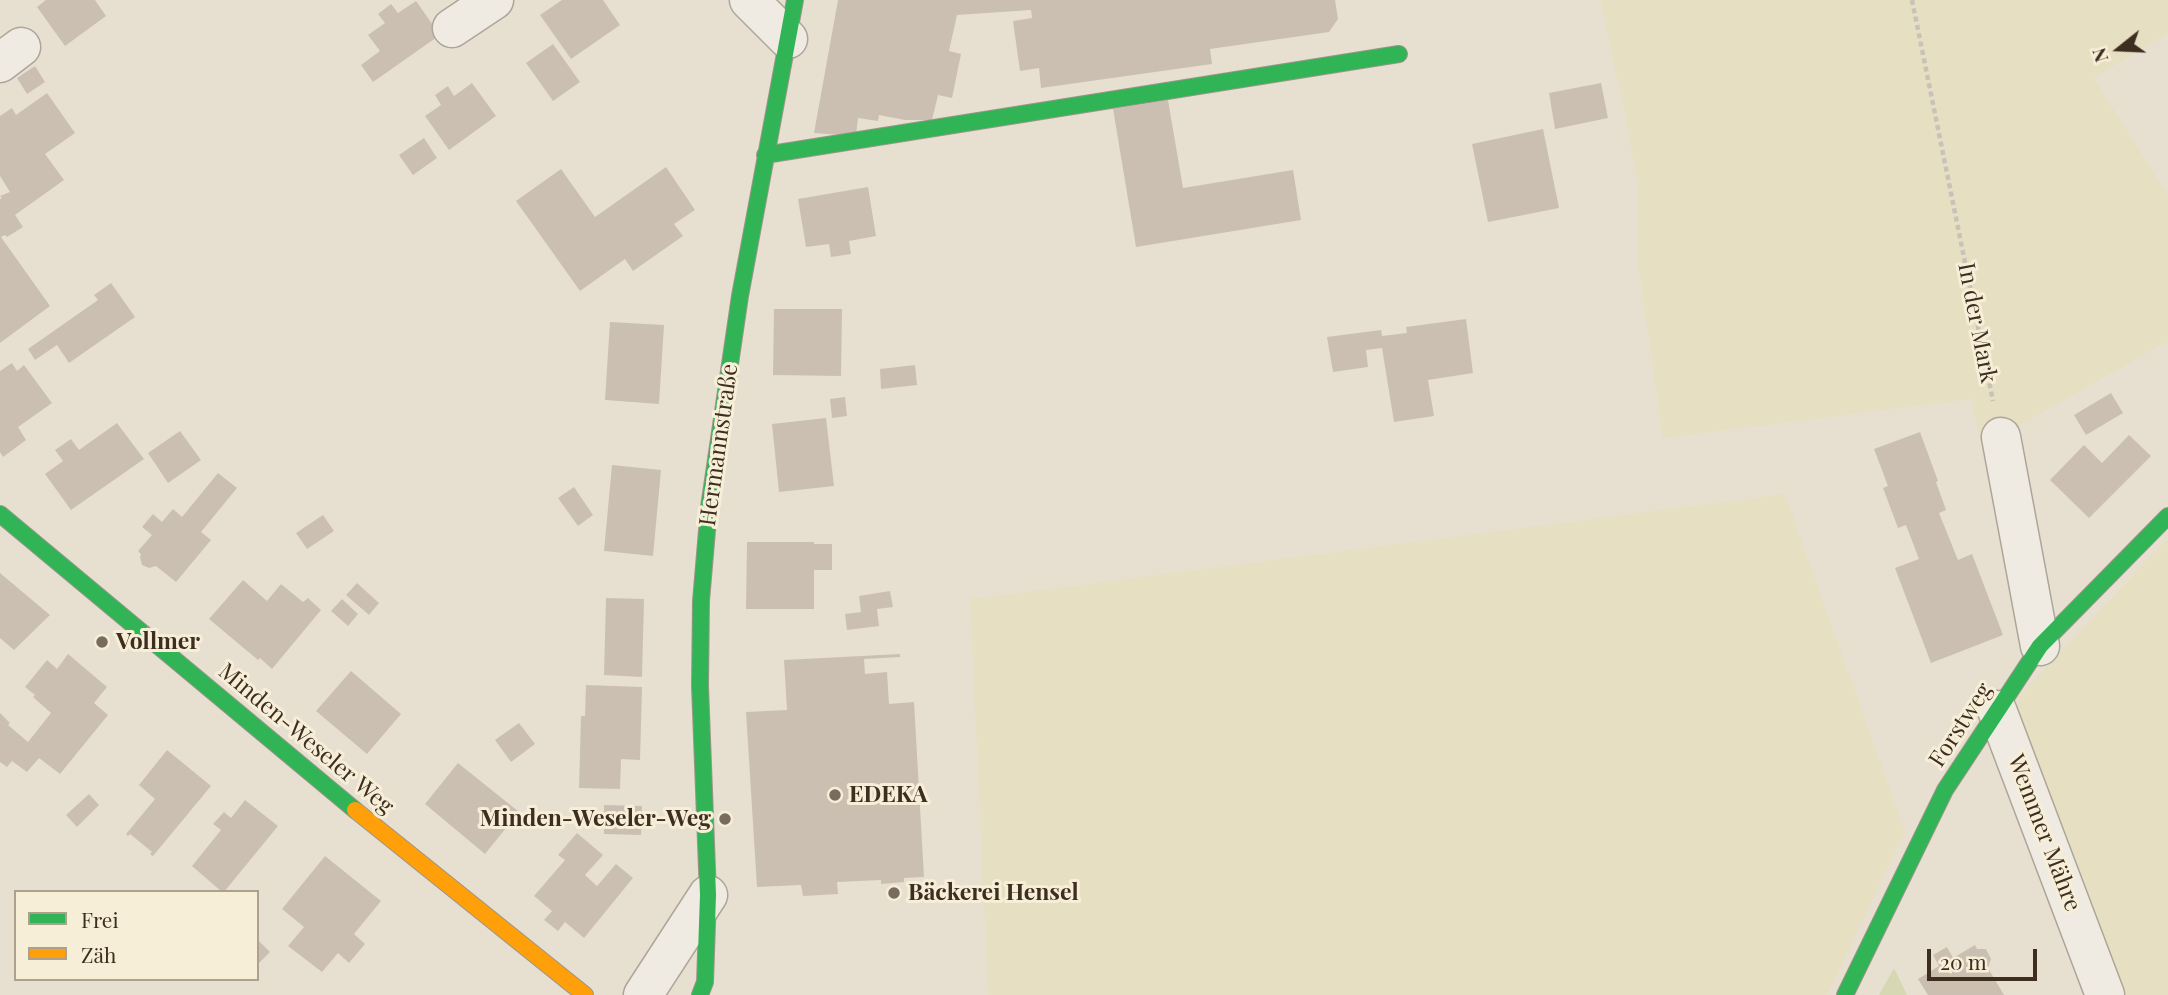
<!DOCTYPE html>
<meta charset="utf-8">
<style>
body{margin:0}
#map{position:relative;width:2168px;height:995px;overflow:hidden;background:#e7e0d1;font-family:"Playfair Display",serif}
canvas{display:block}
.legend{position:absolute;left:14px;top:890px;width:245px;height:91px;box-sizing:border-box;background:#f7eed8;border:2px solid #ada18e;margin:0;padding:9px 12px;list-style:none;font-size:21px;color:#3d2e20}
.legend li{display:flex;align-items:center;gap:14px;height:35px}
.legend b{width:35px;border:2px solid #ada18e}
.north{position:absolute;left:2084px;top:14px;width:70px;height:70px;-webkit-text-stroke:5px #f7eed8;paint-order:stroke;rotate:252deg;font-size:19px;font-weight:700;line-height:28px;text-align:center;color:#3d2e20}
.north::after{content:'';display:block;margin:auto;width:24px;height:32px;background:#3d2e20;clip-path:polygon(50% 0,100% 100%,50% 72%,0 100%)}
.scale{position:absolute;left:1927px;top:949px;width:110px;height:32px;box-sizing:border-box;border:4px solid #3d2e20;border-top:0;padding-left:9px;font-size:21px;line-height:24px;white-space:nowrap;color:#3d2e20;-webkit-text-stroke:5px #f7eed8;paint-order:stroke}
</style>
<div id="map">
<canvas width="2168" height="995"></canvas>
<ul class="legend">
<li><b style="height:9px;background:#30b455"></b>Frei</li>
<li><b style="height:9px;background:#ff9f0a"></b>Zäh</li>
</ul>
<div class="north">N</div>
<div class="scale">20 m</div>
</div>
<script>
const ctx = document.querySelector('canvas').getContext('2d');
ctx.lineJoin = 'round';
function fillPath(path, color) {
  ctx.fillStyle = color;
  ctx.fill(path, 'evenodd');
}
function toPath(rows) {
  const path = new Path2D();
  for (const r of rows) {
    path.moveTo(r[0], r[1]);
    for (let i = 2; i < r.length; i += 2) path.lineTo(r[i], r[i + 1]);
  }
  return path;
}
function stroke(path, color, width, dash) {
  ctx.strokeStyle = color;
  ctx.lineWidth = width;
  ctx.lineCap = dash ? 'butt' : 'round';
  ctx.setLineDash(dash || []);
  ctx.stroke(path);
}
function write(font, color, halo, rows, align = 'center') {
  ctx.font = font + ' "Playfair Display",serif';
  ctx.lineWidth = 6;
  ctx.setLineDash([]);
  ctx.textBaseline = 'middle';
  ctx.strokeStyle = halo;
  ctx.fillStyle = color;
  for (const [text, x, y, turn = 0] of rows) {
    ctx.save();
    ctx.translate(x, y);
    ctx.rotate((+turn || 0) * Math.PI / 180);
    ctx.textAlign = isNaN(turn) ? turn : align;
    if (halo) ctx.strokeText(text, 0, 0);
    ctx.fillText(text, 0, 0);
    ctx.restore();
  }
}
fillPath(toPath([
 [1600,0,2168,0,2168,33,2094,78,2168,196,2168,341,1982,447,1971,399,1663,438,1637,255,1638,187,1626,118],
 [1785,494,1905,832,1827,995,988,995,970,599],
 [2168,538,2168,995,2116,995,2016,721,2018,697]
]), '#e6dfc2');
fillPath(toPath([
 [1894,968,1907,995,1879,995]
]), '#d6d7b3');
fillPath(toPath([
 [46,0,95,0,106,16,65,46,37,7],
 [562,0,603,0,620,25,571,59,540,15],
 [838,0,1335,0,1338,19,1329,32,1210,49,1212,64,1041,88,1039,68,1020,71,1013,21,1032,18,1031,10,957,15,949,51,961,54,952,98,938,95,932,120,905,120,879,115,878,121,858,118,856,136,814,133],
 [416,1,440,35,373,82,361,65,380,51,368,35,385,23,378,14,391,4,398,13],
 [553,44,580,82,553,101,526,63],
 [35,66,45,82,27,94,17,78],
 [472,83,496,116,449,150,425,116,441,105,435,95,448,86,454,96],
 [1601,83,1608,118,1555,129,1549,93],
 [47,93,75,133,45,154,64,180,15,215,23,227,7,237,5,235,1,237,50,306,0,343,0,199,2,198,0,196,10,192,0,176,0,116,12,108,16,115],
 [1168,100,1183,188,1293,170,1301,220,1136,247,1113,109],
 [1543,129,1559,208,1488,222,1472,144],
 [424,138,437,158,413,175,399,155],
 [666,167,695,210,674,224,683,236,633,271,625,259,580,291,516,201,561,169,595,217],
 [868,187,876,236,849,241,851,254,831,257,829,244,806,247,798,199],
 [111,283,135,317,69,363,57,345,35,360,28,349,98,300,94,295],
 [774,309,842,309,841,376,773,375],
 [1466,319,1473,373,1428,380,1434,416,1394,422,1382,348,1366,350,1368,367,1333,372,1327,337,1381,330,1382,336,1407,333,1406,327],
 [610,322,664,325,659,404,605,400],
 [12,363,17,371,24,365,52,403,18,427,26,440,3,457,0,452,0,371],
 [915,365,917,385,881,389,880,369],
 [2111,393,2123,413,2086,435,2074,415],
 [845,397,847,416,832,418,830,399],
 [826,418,834,486,779,492,772,424],
 [117,423,144,459,71,510,45,474,63,461,55,450,71,439,79,450],
 [180,431,201,460,168,483,148,453],
 [1920,432,1938,481,1936,482,1946,510,1939,513,1958,560,1972,554,2003,635,1931,663,1895,568,1919,559,1906,525,1898,528,1883,488,1888,486,1874,449],
 [2129,435,2151,456,2089,518,2050,480,2084,445,2102,463],
 [612,465,661,470,653,556,604,551],
 [218,473,237,488,201,532,211,540,176,582,156,566,149,568,142,565,140,557,141,554,138,551,152,535,142,527,153,514,162,522,173,509,182,517],
 [574,487,593,515,578,526,558,498],
 [323,515,334,531,307,549,296,533],
 [747,542,814,542,814,544,832,544,832,570,814,570,814,609,746,609],
 [0,573,50,615,14,650,0,638],
 [243,580,267,601,281,584,303,602,308,598,321,610,272,669,260,658,258,660,209,619],
 [357,583,379,603,369,615,346,595],
 [890,591,893,607,877,609,879,626,847,630,845,614,861,612,859,596],
 [606,598,644,599,642,677,604,675],
 [342,599,358,614,348,626,331,611],
 [68,654,107,687,94,703,108,715,60,774,39,758,27,772,12,761,7,767,0,762,0,713,10,723,8,725,28,742,51,713,33,697,35,695,25,687,47,660,57,669],
 [900,654,900,657,864,659,865,674,887,672,889,704,914,702,924,877,904,878,904,882,881,884,881,880,837,882,838,894,803,896,801,885,757,887,746,712,787,710,784,660],
 [351,671,401,714,367,754,316,711],
 [586,685,642,687,640,760,621,759,620,789,579,788,581,716,585,716],
 [519,723,535,744,511,762,495,740],
 [167,750,211,786,153,856,150,854,152,852,130,834,128,836,126,834,155,799,139,785],
 [458,763,519,812,485,854,425,804],
 [89,794,99,805,77,827,66,815],
 [245,800,278,826,224,892,222,892,192,866,221,830,213,824,224,812,231,818],
 [604,805,642,806,641,835,604,834],
 [577,833,603,855,585,875,597,886,616,864,633,878,584,938,565,922,558,931,544,920,552,911,534,896,565,860,558,855],
 [325,856,381,901,354,934,365,944,349,963,338,953,322,972,288,946,304,927,282,909],
 [257,939,270,952,257,965],
 [1975,945,1977,949,1986,949,1991,959,1988,968,2004,995,1928,995,1918,979,1939,966,1933,955,1947,947,1953,958]
]), '#cbbfb2');
const street = toPath([
 [749,0,788,39],
 [452,28,494,0],
 [0,63,21,47],
 [2001,437,2040,646],
 [1997,710,2105,995],
 [643,995,708,895]
]);
const fast = toPath([
 [765,155,1399,54],
 [0,514,355,810],
 [700,995,705,982,708,895,700,686,701,601,709,507,740,296,795,0],
 [1845,995,1945,790,2040,646,2168,516]
]);
const slow = toPath([
 [355,810,585,995]
]);
stroke(street, '#ada599', 41);
stroke(fast, '#9c958a', 18);
stroke(slow, '#9c958a', 18);
stroke(toPath([
 [1912,0,1993,401]
]), '#c8c2b9', 4.5, [5, 3.5]);
stroke(street, '#efebe3', 38);
stroke(fast, '#30b455', 16);
stroke(slow, '#ff9f0a', 16);
for (const [x, y, r, color] of [
 [102,642,7,"#786c5e"],
 [835,795,7,"#786c5e"],
 [725,819,7,"#786c5e"],
 [894,893,7,"#786c5e"]
]) {
  const dot = new Path2D();
  dot.arc(x, y, r, 0, 2 * Math.PI);
  ctx.fillStyle = color;
  ctx.fill(dot);
  stroke(dot, '#f7eed8', 2.5);
}
write('23px', '#3d2e20', '#f7eed8', [
 ["In der Mark",1977,323,79],
 ["Hermannstraße",719,445,-82],
 ["Forstweg",1961,725,-57],
 ["Minden-Weseler Weg",306,739,40],
 ["Wemmer Mähre",2044,833,69]
]);
write('bold 23px', '#3d2e20', '#f7eed8', [
 ["Vollmer",116,642],
 ["EDEKA",849,795],
 ["Minden-Weseler-Weg",711,819,"right"],
 ["Bäckerei Hensel",908,893]
], 'left');
</script>
